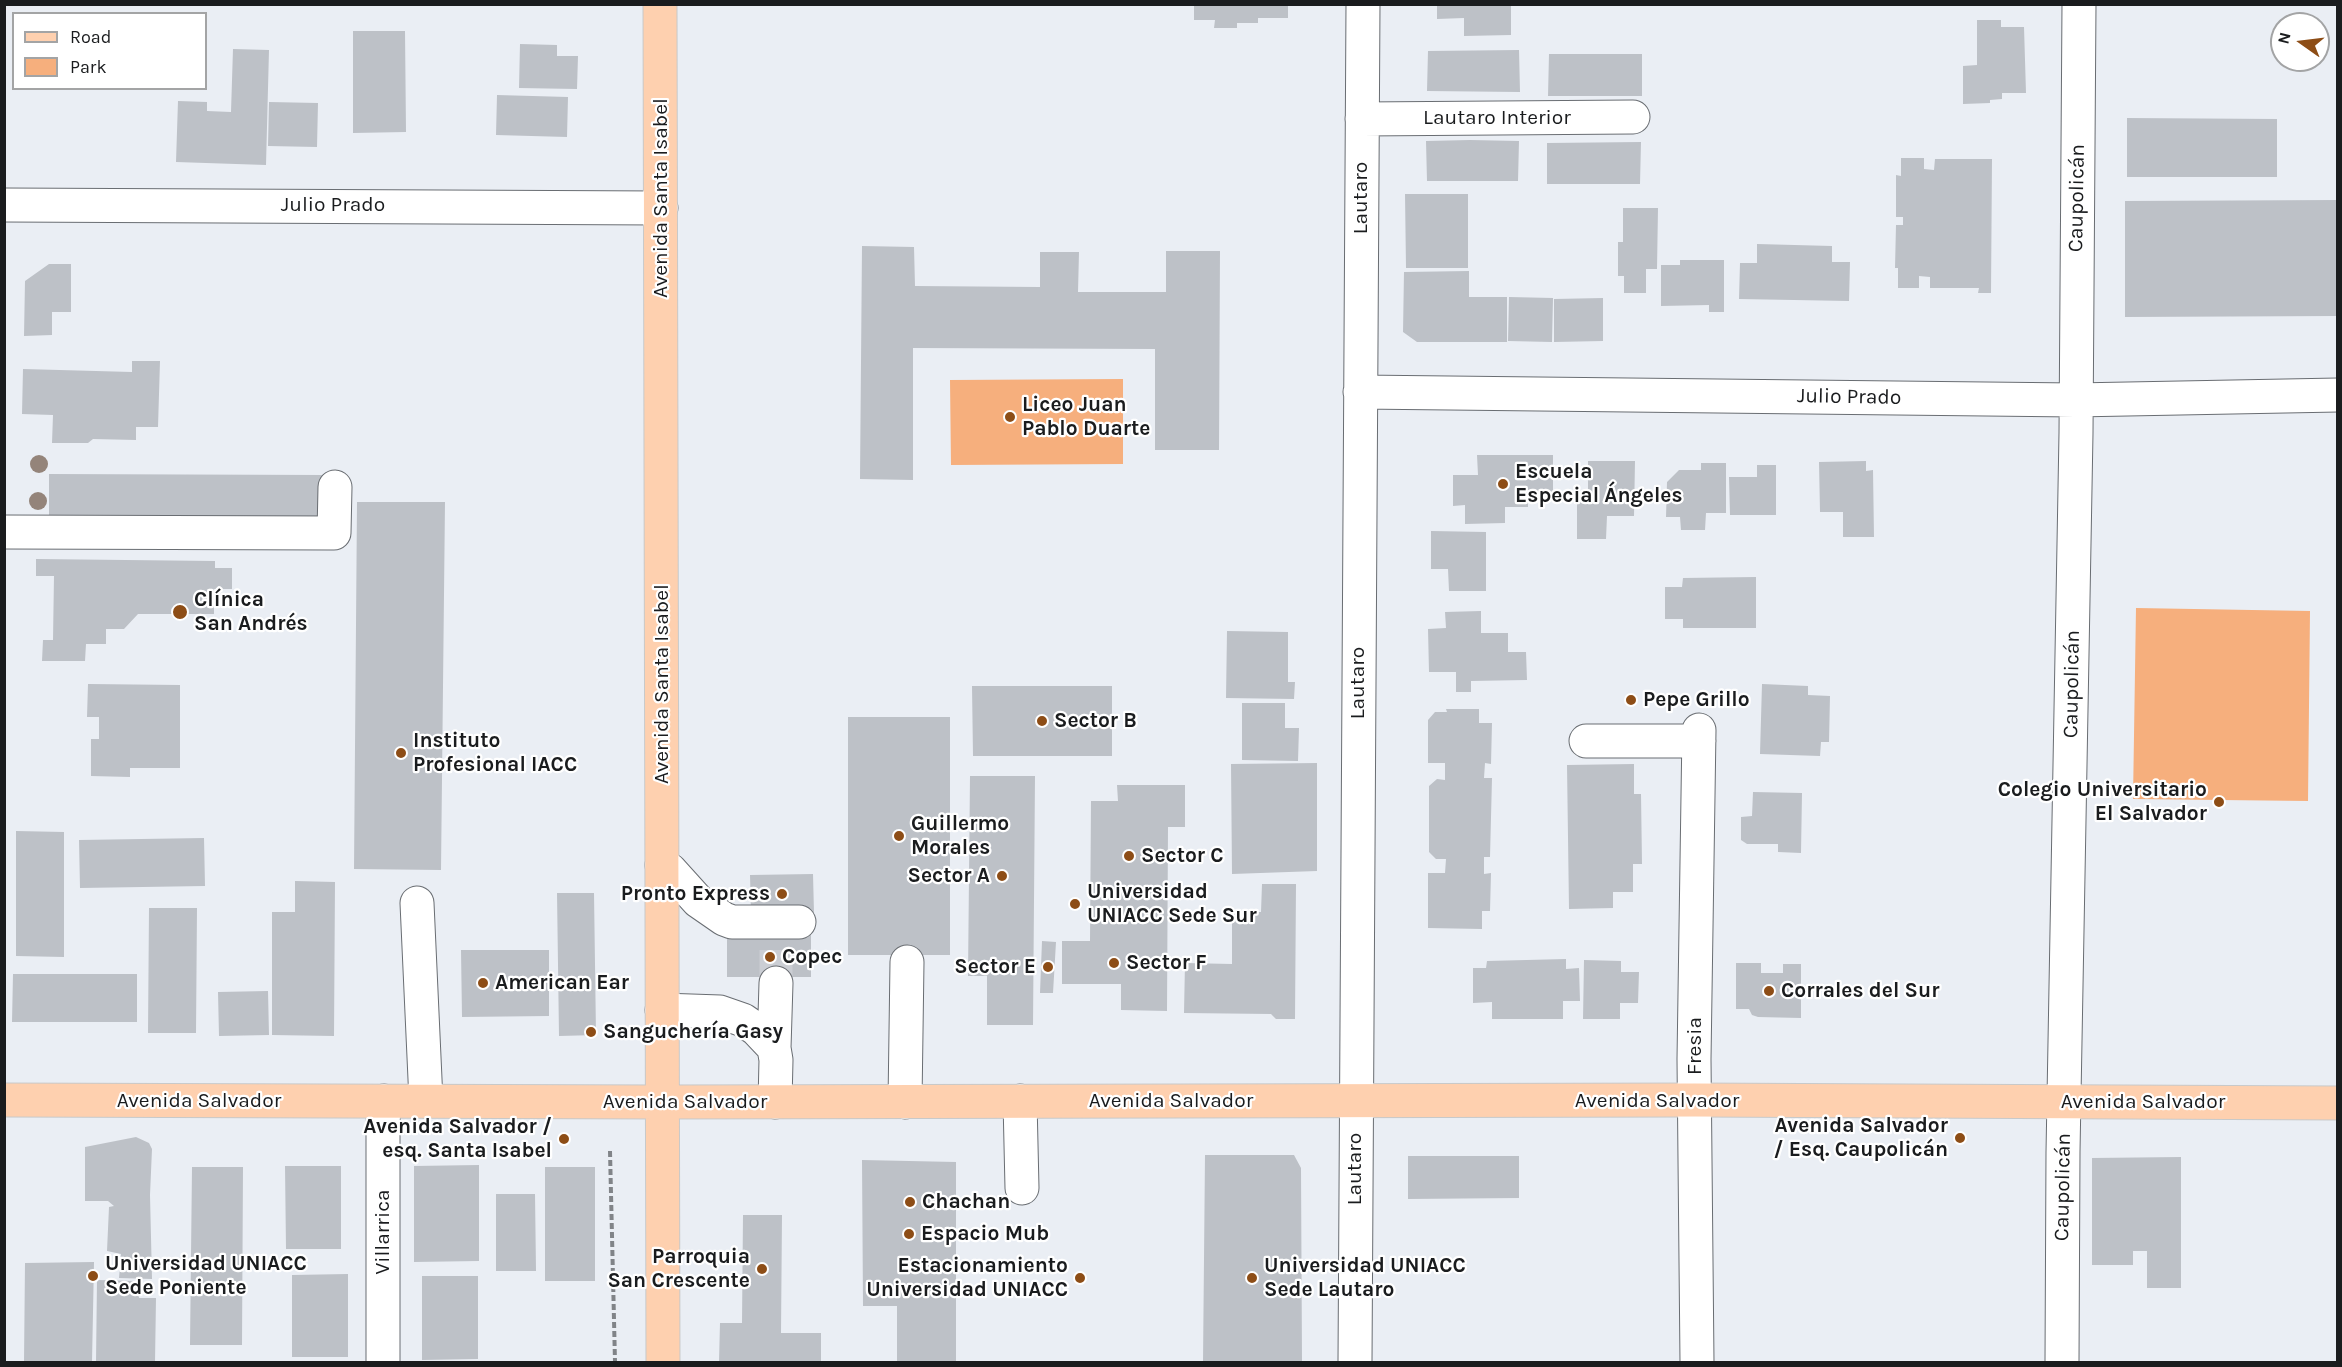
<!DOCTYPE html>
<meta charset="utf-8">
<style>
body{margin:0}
#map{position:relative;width:2342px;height:1367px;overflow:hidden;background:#eaeef4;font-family:Karla,sans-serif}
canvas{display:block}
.frame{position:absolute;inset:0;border:6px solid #1a1c1e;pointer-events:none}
.legend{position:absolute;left:12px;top:12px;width:195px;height:78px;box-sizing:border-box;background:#fff;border:2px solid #a3a4a5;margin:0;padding:8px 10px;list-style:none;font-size:18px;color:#1a1c1e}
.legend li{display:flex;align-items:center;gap:12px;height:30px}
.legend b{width:30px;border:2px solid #a3a4a5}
.north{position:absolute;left:2270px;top:12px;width:60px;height:60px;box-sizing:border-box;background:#fff;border:2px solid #a3a4a5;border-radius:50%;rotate:284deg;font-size:16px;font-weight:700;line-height:24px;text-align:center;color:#1a1c1e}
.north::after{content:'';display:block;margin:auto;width:21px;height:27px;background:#8d4d16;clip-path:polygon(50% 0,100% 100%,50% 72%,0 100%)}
</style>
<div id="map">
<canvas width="2342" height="1367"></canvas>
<div class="frame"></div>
<ul class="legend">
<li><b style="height:8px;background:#fed0af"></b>Road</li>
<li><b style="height:16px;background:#f6af7d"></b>Park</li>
</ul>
<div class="north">N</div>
</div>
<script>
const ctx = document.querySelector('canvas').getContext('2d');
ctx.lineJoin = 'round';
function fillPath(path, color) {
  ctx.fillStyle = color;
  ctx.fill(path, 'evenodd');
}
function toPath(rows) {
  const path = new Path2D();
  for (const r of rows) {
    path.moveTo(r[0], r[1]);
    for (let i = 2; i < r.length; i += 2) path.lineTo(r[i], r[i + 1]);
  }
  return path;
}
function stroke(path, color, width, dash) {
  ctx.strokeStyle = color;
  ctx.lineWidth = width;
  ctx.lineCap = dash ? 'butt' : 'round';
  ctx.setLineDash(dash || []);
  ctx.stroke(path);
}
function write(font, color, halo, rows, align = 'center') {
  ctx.font = font + ' Karla,sans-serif';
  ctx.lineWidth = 4.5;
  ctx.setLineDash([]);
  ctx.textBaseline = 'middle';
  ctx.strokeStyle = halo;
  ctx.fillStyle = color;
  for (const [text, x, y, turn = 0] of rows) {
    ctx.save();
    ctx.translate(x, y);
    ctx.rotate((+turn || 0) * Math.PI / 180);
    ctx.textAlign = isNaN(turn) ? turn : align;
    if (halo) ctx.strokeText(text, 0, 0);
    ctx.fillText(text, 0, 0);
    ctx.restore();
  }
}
fillPath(toPath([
 [1123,379,1123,464,951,465,950,380],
 [2136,608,2310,611,2308,801,2133,799]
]), '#f6af7d');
fillPath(toPath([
 [1194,4,1288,4,1288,18,1258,18,1258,23,1237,23,1237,28,1214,28,1215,20,1194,20],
 [1437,4,1511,4,1511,35,1464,36,1464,18,1437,19],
 [1977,20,2001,20,2001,27,2024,27,2026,93,2002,93,2002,99,1990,100,1990,103,1963,104,1963,66,1977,65],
 [353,31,405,31,406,132,353,133],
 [520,44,557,45,557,56,578,56,577,89,519,88],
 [233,49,269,50,266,165,176,162,178,101,207,102,207,111,231,112],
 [1519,50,1520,92,1427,91,1428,51],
 [1549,54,1642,54,1642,96,1548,96],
 [497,95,568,97,567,137,496,135],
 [269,102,318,103,317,147,268,146],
 [2127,118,2277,119,2277,177,2127,177],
 [1470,140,1519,141,1518,181,1427,181,1426,141],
 [1641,142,1640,184,1547,184,1547,143],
 [1901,158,1924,158,1924,169,1934,170,1935,159,1992,159,1991,293,1978,293,1979,288,1930,288,1930,277,1919,276,1919,288,1898,288,1898,268,1895,268,1896,225,1903,225,1903,217,1896,217,1896,175,1901,176],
 [1405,194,1468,194,1468,268,1406,268],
 [2337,200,2337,316,2125,317,2125,201],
 [1623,208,1658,208,1657,269,1646,269,1646,293,1624,293,1624,276,1618,276,1618,242,1623,242],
 [1757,244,1832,246,1832,262,1850,262,1849,301,1739,299,1740,263,1757,263],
 [862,246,914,247,915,286,1040,287,1040,252,1079,252,1078,292,1166,292,1166,251,1220,251,1219,450,1155,450,1155,349,913,348,913,480,860,479],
 [1680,260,1724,260,1724,312,1709,312,1709,305,1661,306,1661,265,1680,265],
 [49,264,71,264,71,312,52,312,52,335,24,336,25,281],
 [1469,271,1469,297,1507,297,1507,342,1417,342,1403,332,1404,272],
 [1509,297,1553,298,1552,342,1508,341],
 [1603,298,1603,341,1554,342,1554,299],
 [132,361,160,361,158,427,136,427,136,440,93,439,88,443,52,443,53,415,22,414,23,369,132,372],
 [1477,455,1553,455,1553,493,1528,494,1528,507,1505,507,1505,523,1465,524,1465,505,1453,506,1453,475,1478,475],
 [1588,461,1635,461,1634,516,1607,516,1606,539,1577,539,1577,495,1588,495],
 [1866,461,1866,471,1873,470,1874,537,1843,537,1843,512,1820,512,1819,462],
 [1701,463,1726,463,1726,513,1706,513,1705,530,1681,530,1680,517,1666,517,1667,482,1679,470,1701,470],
 [1757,465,1776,465,1776,515,1730,515,1729,477,1757,477],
 [49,474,323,475,322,518,49,517],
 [357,502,445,502,441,870,354,869],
 [1431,531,1486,532,1486,591,1449,591,1448,569,1431,569],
 [36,559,215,561,215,568,232,568,232,589,214,589,214,614,138,614,124,629,106,629,106,644,86,644,85,661,42,661,43,640,53,640,54,576,36,576],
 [1756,577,1756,628,1683,628,1683,619,1665,619,1665,587,1682,587,1683,578],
 [1481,611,1481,633,1508,633,1508,652,1526,652,1527,680,1471,681,1471,692,1456,692,1456,672,1429,672,1428,629,1446,628,1445,612],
 [1227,631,1288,632,1288,682,1295,682,1294,699,1226,698],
 [88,684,180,685,180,768,130,768,130,777,91,776,91,739,99,739,99,717,87,717],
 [1762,684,1808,686,1808,695,1830,696,1829,742,1821,742,1820,756,1760,754],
 [972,686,1112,686,1112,756,973,756],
 [1242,703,1285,703,1285,728,1299,728,1298,761,1242,760],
 [1446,709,1479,709,1479,723,1492,723,1491,764,1485,763,1484,778,1492,778,1490,857,1484,857,1484,874,1491,873,1490,911,1482,911,1482,929,1428,928,1428,873,1445,873,1446,859,1436,859,1429,852,1429,786,1437,779,1445,780,1445,763,1428,763,1428,720,1435,712,1447,712],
 [848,717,950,717,950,955,848,955],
 [1317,763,1317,871,1232,874,1231,764],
 [1634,764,1634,794,1641,794,1642,864,1633,864,1633,892,1613,892,1613,908,1569,909,1567,765],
 [970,776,1035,776,1033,1025,987,1025,987,976,968,976],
 [1117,785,1185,785,1185,827,1168,827,1167,1011,1121,1010,1121,984,1062,984,1062,941,1090,941,1091,801,1118,801],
 [1753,792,1802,793,1801,853,1778,852,1778,844,1747,844,1741,840,1741,817,1752,816],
 [16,831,64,832,64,957,16,956],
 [204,838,205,886,80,888,79,840],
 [813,874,814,913,751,913,750,875],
 [295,881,335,882,334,1036,272,1035,272,912,295,912],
 [1262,884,1296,884,1295,1019,1276,1019,1271,1014,1184,1013,1185,963,1232,964,1232,912,1261,912],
 [557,893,594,893,596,1035,559,1036],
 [149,908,197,908,196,1033,148,1033],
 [727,933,811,934,811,977,727,977],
 [1042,941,1056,942,1053,993,1040,993],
 [461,950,549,950,549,1016,462,1017],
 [1566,959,1566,969,1579,968,1580,1001,1563,1001,1563,1019,1492,1019,1492,1002,1473,1003,1473,968,1486,968,1487,961],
 [1584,960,1621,961,1621,972,1639,972,1638,1003,1620,1003,1620,1019,1583,1019],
 [1736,963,1761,963,1761,973,1783,973,1783,964,1801,964,1801,1018,1758,1017,1752,1015,1749,1009,1736,1009],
 [13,974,137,974,137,1022,12,1022],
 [268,991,269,1035,219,1036,218,992],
 [136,1137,149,1143,152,1149,150,1195,152,1279,119,1278,121,1254,107,1251,109,1207,114,1206,108,1201,85,1201,85,1147],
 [1205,1155,1294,1155,1301,1168,1302,1362,1203,1362],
 [1408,1156,1519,1156,1519,1198,1408,1199],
 [2181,1157,2181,1288,2147,1288,2147,1251,2133,1251,2133,1265,2092,1265,2092,1158],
 [862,1160,956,1162,956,1361,897,1361,897,1306,863,1306],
 [479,1165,479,1261,414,1262,414,1166],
 [285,1166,341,1166,341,1249,286,1249],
 [192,1167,243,1167,242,1345,190,1345],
 [545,1167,595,1167,595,1281,545,1281],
 [496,1194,535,1194,536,1271,496,1271],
 [743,1215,782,1215,781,1333,821,1333,821,1362,719,1362,720,1323,742,1323],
 [94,1262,92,1362,24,1362,25,1263],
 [348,1274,348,1357,292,1357,292,1275],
 [422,1276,478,1276,478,1359,422,1360],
 [97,1280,140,1281,139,1298,156,1298,155,1362,96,1362]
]), '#bdc1c7');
stroke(toPath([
 [776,983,776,929]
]), '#cbced4', 33, [33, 16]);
const minor = toPath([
 [1362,119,1633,117],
 [4,205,661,208],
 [1360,392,2075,400,2338,395],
 [4,532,334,533,335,487],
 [1586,741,1699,741],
 [662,865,670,870,698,901,724,919,732,922,799,922],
 [417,903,426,1101],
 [662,1010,720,1012,743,1020,756,1029,774,1048,776,1060,775,1102],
 [774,1048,776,983],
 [1020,1101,1022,1188],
 [905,1102,907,962],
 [383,1362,383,1126,384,1101],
 [1355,1362,1363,4],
 [1697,1362,1694,1059,1699,730],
 [2062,1362,2063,1152,2076,433,2079,4]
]);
const major = toPath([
 [660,4,663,1362],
 [4,1100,662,1102,1695,1100,2338,1103]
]);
stroke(minor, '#696d72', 35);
stroke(major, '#c8c9c9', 35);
stroke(toPath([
 [610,1151,615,1362]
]), '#818488', 4, [6, 3]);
stroke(minor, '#fff', 33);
stroke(major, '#fed0af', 33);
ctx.fillStyle = '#94847a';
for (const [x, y] of [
 [39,464],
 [38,501]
]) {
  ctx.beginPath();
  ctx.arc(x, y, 9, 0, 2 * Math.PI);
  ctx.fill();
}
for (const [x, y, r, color] of [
 [1010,417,6,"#8d4d16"],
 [1503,484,6,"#8d4d16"],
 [180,612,8,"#8d4d16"],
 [1631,700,6,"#8d4d16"],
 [1042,721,6,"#8d4d16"],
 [401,753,6,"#8d4d16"],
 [2219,802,6,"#8d4d16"],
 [899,836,6,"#8d4d16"],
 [1129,856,6,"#8d4d16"],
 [1002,876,6,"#8d4d16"],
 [782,894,6,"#8d4d16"],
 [1075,904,6,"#8d4d16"],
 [770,957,6,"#8d4d16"],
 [1114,963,6,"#8d4d16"],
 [1048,967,6,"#8d4d16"],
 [483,983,6,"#8d4d16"],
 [1769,991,6,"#8d4d16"],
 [591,1032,6,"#8d4d16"],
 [1960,1138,6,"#8d4d16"],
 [564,1139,6,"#8d4d16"],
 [910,1202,6,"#8d4d16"],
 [909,1234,6,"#8d4d16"],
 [762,1269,6,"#8d4d16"],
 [93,1276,6,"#8d4d16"],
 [1080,1278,6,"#8d4d16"],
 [1252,1278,6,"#8d4d16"]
]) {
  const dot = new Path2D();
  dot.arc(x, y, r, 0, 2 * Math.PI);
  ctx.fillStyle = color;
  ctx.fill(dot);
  stroke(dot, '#fff', 2);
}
write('21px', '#1a1c1e', '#fff', [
 ["Lautaro Interior",1497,118],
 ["Avenida Santa Isabel",661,198,-90],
 ["Lautaro",1361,198,-90],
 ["Caupolicán",2077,198,-89],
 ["Julio Prado",333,205],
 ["Julio Prado",1849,397,1],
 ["Lautaro",1358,683,-90],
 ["Avenida Santa Isabel",662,684,-90],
 ["Caupolicán",2072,684,-89],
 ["Fresia",1695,1046,-90],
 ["Avenida Salvador",199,1101],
 ["Avenida Salvador",1171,1101],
 ["Avenida Salvador",1657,1101],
 ["Avenida Salvador",685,1102],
 ["Avenida Salvador",2143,1102],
 ["Lautaro",1355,1169,-90],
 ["Caupolicán",2063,1187,-89],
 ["Villarrica",383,1232,-90]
]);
write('bold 21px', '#1a1c1e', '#fff', [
 ["Liceo Juan",1022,405],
 ["Pablo Duarte",1022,429],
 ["Escuela",1515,472],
 ["Especial Ángeles",1515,496],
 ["Clínica",194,600],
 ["San Andrés",194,624],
 ["Pepe Grillo",1643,700],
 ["Sector B",1054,721],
 ["Instituto",413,741],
 ["Profesional IACC",413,765],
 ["Colegio Universitario",2207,790,"right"],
 ["El Salvador",2207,814,"right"],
 ["Guillermo",911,824],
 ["Morales",911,848],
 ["Sector C",1141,856],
 ["Sector A",990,876,"right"],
 ["Universidad",1087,892],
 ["UNIACC Sede Sur",1087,916],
 ["Pronto Express",770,894,"right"],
 ["Copec",782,957],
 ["Sector F",1126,963],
 ["Sector E",1036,967,"right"],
 ["American Ear",495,983],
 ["Corrales del Sur",1781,991],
 ["Sanguchería Gasy",603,1032],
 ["Avenida Salvador",1948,1126,"right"],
 ["/ Esq. Caupolicán",1948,1150,"right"],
 ["Avenida Salvador /",552,1127,"right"],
 ["esq. Santa Isabel",552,1151,"right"],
 ["Chachan",922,1202],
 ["Espacio Mub",921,1234],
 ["Parroquia",750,1257,"right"],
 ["San Crescente",750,1281,"right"],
 ["Universidad UNIACC",105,1264],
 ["Sede Poniente",105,1288],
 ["Estacionamiento",1068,1266,"right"],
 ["Universidad UNIACC",1068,1290,"right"],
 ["Universidad UNIACC",1264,1266],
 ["Sede Lautaro",1264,1290]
], 'left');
</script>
